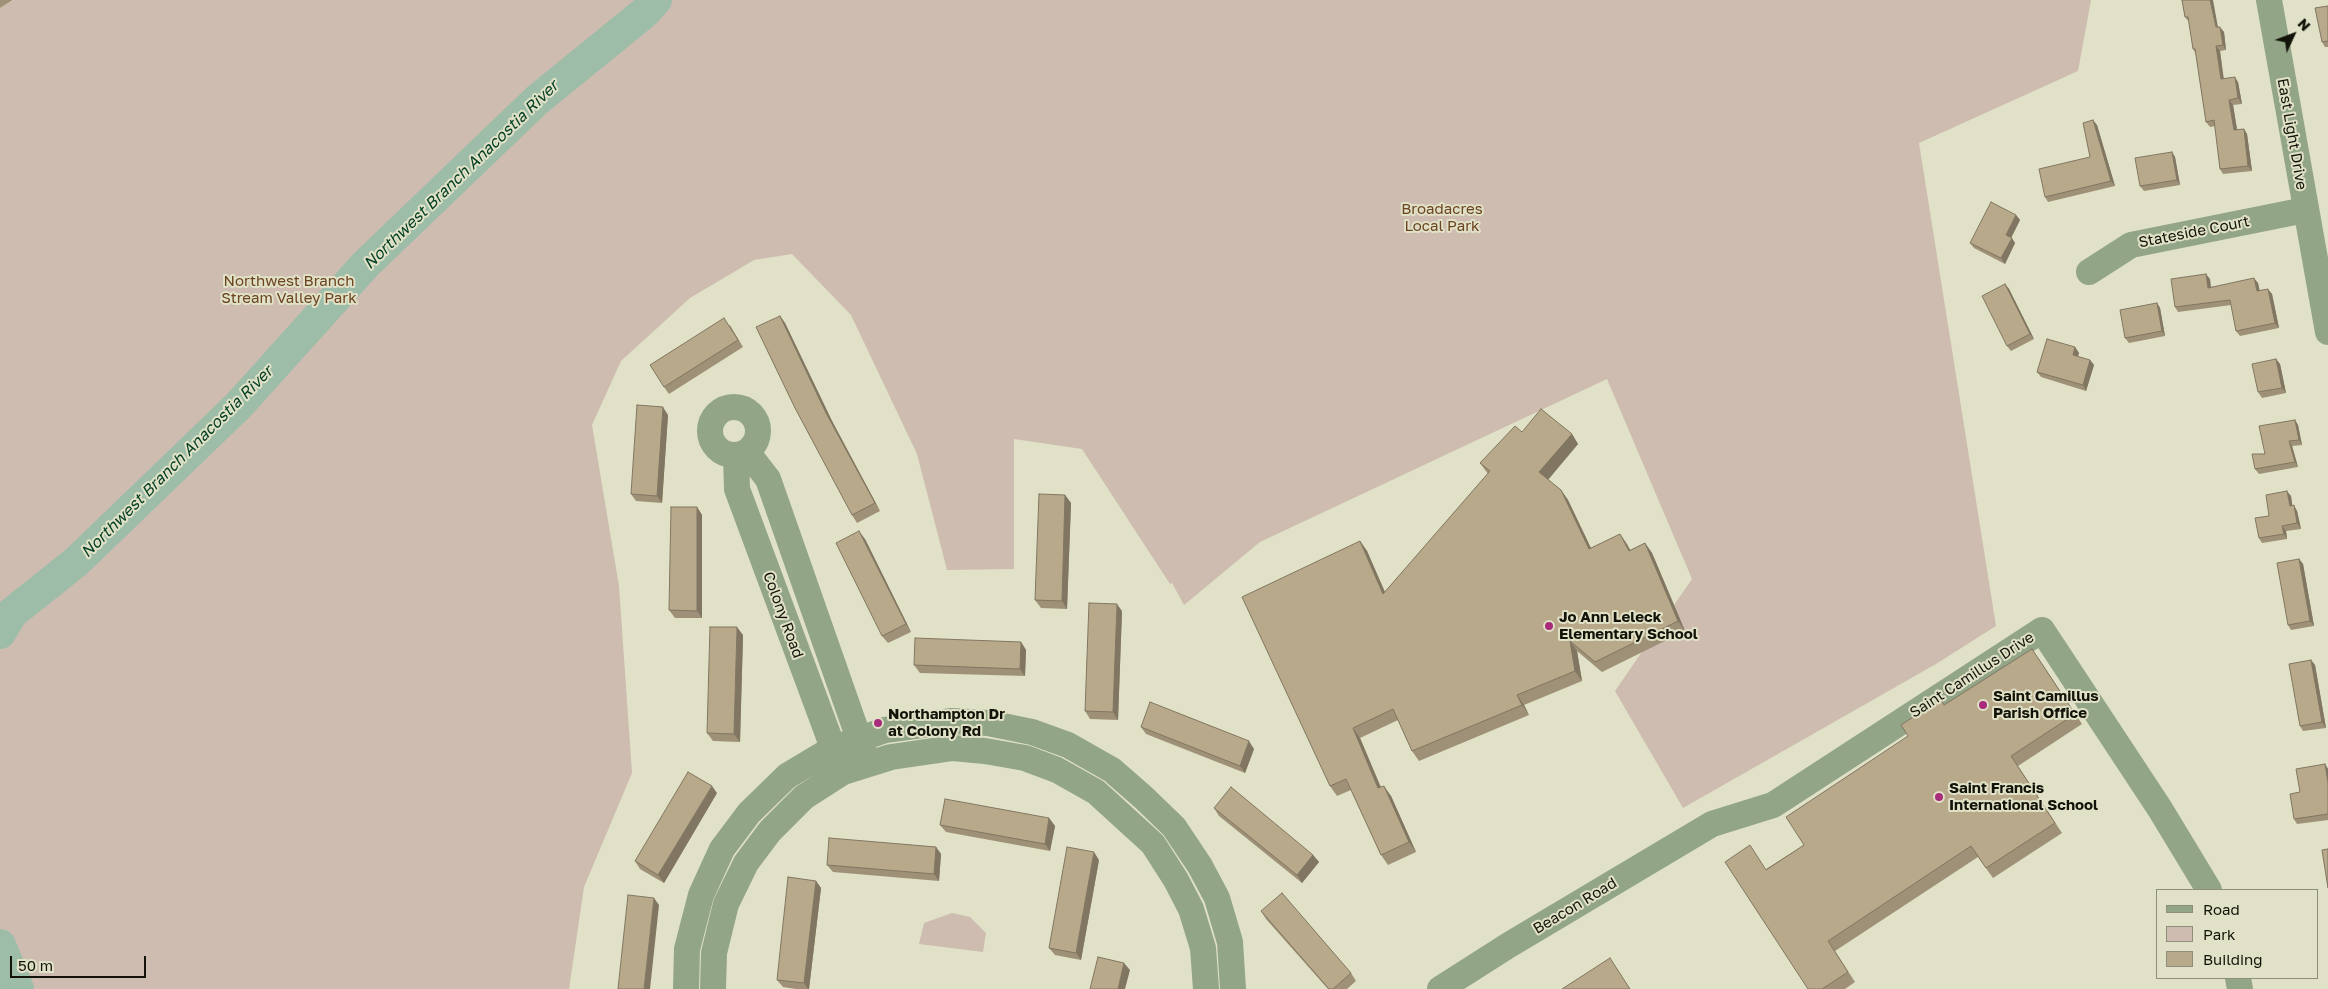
<!DOCTYPE html>
<style>
body{margin:0}
#map{position:relative;width:2328px;height:989px;overflow:hidden;background:#e0e1c6;font-family:"Golos Text",sans-serif}
canvas{display:block}
.legend{position:absolute;left:2156px;top:889px;width:162px;height:90px;box-sizing:border-box;background:#e0e1c6;border:1px solid #8e8f7a;margin:0;padding:6px 9px;list-style:none;font-size:15px;color:#131309}
.legend li{display:flex;align-items:center;gap:10px;height:25px}
.legend b{width:25px;border:1px solid #8e8f7a}
.north{position:absolute;left:2268px;top:10px;width:50px;height:50px;-webkit-text-stroke:4px #e0e1c6;paint-order:stroke;rotate:47deg;font-size:14px;font-weight:700;line-height:20px;text-align:center;color:#131309}
.north::after{content:'';display:block;margin:auto;width:18px;height:22px;background:#131309;clip-path:polygon(50% 0,100% 100%,50% 72%,0 100%)}
.scale{position:absolute;left:10px;top:956px;width:136px;height:22px;box-sizing:border-box;border:2px solid #131309;border-top:0;padding-left:6px;font-size:15px;line-height:18px;white-space:nowrap;color:#131309;-webkit-text-stroke:4px #e0e1c6;paint-order:stroke}
</style>
<div id="map">
<canvas width="2328" height="989"></canvas>
<ul class="legend">
<li><b style="height:6px;background:#92a587"></b>Road</li>
<li><b style="height:14px;background:#cdbcaf"></b>Park</li>
<li><b style="height:14px;background:#b8a98b"></b>Building</li>
</ul>
<div class="north">N</div>
<div class="scale">50 m</div>
</div>
<script>
const ctx = document.querySelector('canvas').getContext('2d');
ctx.lineJoin = 'round';
function fillPath(path, color) {
  ctx.fillStyle = color;
  ctx.fill(path, 'evenodd');
}
function toPath(rows) {
  const path = new Path2D();
  for (const r of rows) {
    if (r.length === 3) {
      path.moveTo(r[0] + r[2], r[1]);
      path.arc(r[0], r[1], r[2], 0, 2 * Math.PI);
      continue;
    }
    path.moveTo(r[0], r[1]);
    for (let i = 2; i < r.length; i += 2) path.lineTo(r[i], r[i + 1]);
  }
  return path;
}
function stroke(path, color, width, dash) {
  ctx.strokeStyle = color;
  ctx.lineWidth = width;
  ctx.lineCap = dash ? 'butt' : 'round';
  ctx.setLineDash(dash || []);
  ctx.stroke(path);
}
function write(font, color, halo, rows, align = 'center') {
  ctx.font = font + ' "Golos Text",sans-serif';
  ctx.lineWidth = 4;
  ctx.setLineDash([]);
  ctx.textBaseline = 'middle';
  ctx.strokeStyle = halo;
  ctx.fillStyle = color;
  for (const [text, x, y, turn = 0] of rows) {
    ctx.save();
    ctx.translate(x, y);
    ctx.rotate((+turn || 0) * Math.PI / 180);
    ctx.textAlign = isNaN(turn) ? turn : align;
    if (halo) ctx.strokeText(text, 0, 0);
    ctx.fillText(text, 0, 0);
    ctx.restore();
  }
}
fillPath(toPath([
 [14,0,2091,0,2078,71,1919,143,1996,626,1936,664,1683,808,1615,691,1692,579,1607,379,1260,542,1184,605,1172,583,1170,584,1082,449,1014,439,1014,569,947,570,917,454,851,315,792,254,754,260,690,298,621,361,592,425,619,586,632,773,584,887,569,989,0,989,0,8],
 [952,913,970,917,986,933,983,952,919,944,924,923]
]), '#cdbcaf');
stroke(toPath([
 [0,633,12,613,76,562,239,405,366,264,537,100,644,13,656,0],
 [0,945,18,989]
]), '#9dbda9', 32);
stroke(toPath([
 [2269,0,2328,332],
 [2089,272,2131,245,2305,210],
 [734,431,24],
 [747,452,768,479,864,753],
 [736,455,737,489,839,764],
 [2238,978,2240,989],
 [686,989,687,949,701,895,722,849,749,813,787,776,832,749,885,730,952,721,988,723,1032,732,1068,745,1112,770,1144,798,1174,827,1200,866,1217,898,1230,942,1233,989],
 [713,989,714,953,726,904,746,863,770,831,804,797,843,772,891,757,953,748,985,751,1025,758,1057,770,1096,792,1153,844,1176,880,1191,909,1203,948,1206,989],
 [1440,989,1509,945,1712,824,1773,805,2042,630,2160,809,2209,890]
]), '#92a587', 26);
fillPath(toPath([
 [0,0,13,0,0,8],
 [2182,0,2224,32,2226,50,2220,51,2224,79,2238,82,2242,104,2233,105,2237,130,2244,129,2247,134,2252,171,2223,174,2220,169,2215,126,2210,127,2206,122,2196,54,2193,49,2189,22,2185,17],
 [2328,6,2328,47,2325,47,2322,42],
 [2097,125,2115,186,2048,202,2045,197,2090,157],
 [2172,152,2175,157,2180,185,2144,191,2140,186],
 [2016,215,2020,220,2011,238,2015,243,2005,264,1974,248,1970,243],
 [2210,279,2211,287,2258,283,2259,290,2272,294,2279,328,2240,336,2236,331,2231,305,2178,312,2175,307],
 [2005,284,2009,289,2034,339,2011,351,2007,346],
 [2157,303,2160,308,2165,336,2129,343,2125,338],
 [780,316,785,323,832,421,880,511,857,523,852,515],
 [730,325,743,347,669,394,664,387],
 [2075,347,2079,353,2078,357,2090,360,2094,365,2086,391,2041,377,2037,372],
 [2276,359,2280,364,2286,393,2262,398,2258,392],
 [668,415,662,503,636,501,631,494],
 [2295,420,2298,425,2302,445,2292,446,2298,467,2259,474,2255,469,2265,454],
 [1522,432,1572,434,1578,444,1548,480,1561,490,1568,500,1591,548,1620,534,1630,550,1645,543,1652,553,1685,631,1602,672,1577,651,1582,681,1524,705,1529,715,1419,761,1412,751,1398,720,1360,738,1381,787,1391,796,1416,852,1388,865,1381,855,1351,790,1337,796,1330,786,1360,541,1367,551,1385,592,1488,474,1480,463],
 [1065,495,1071,503,1067,609,1041,608,1035,600],
 [2291,496,2292,506,2297,511,2301,529,2286,531,2287,539,2262,543,2259,538,2269,516],
 [697,507,702,515,702,618,675,618,669,610],
 [865,539,911,632,888,643,882,636],
 [2299,559,2303,564,2314,626,2291,630,2288,625],
 [1122,611,1118,720,1090,719,1085,711],
 [743,635,740,742,713,741,707,733],
 [1021,642,1026,650,1025,676,920,673,914,665],
 [2039,659,2082,724,2018,766,2062,833,1993,878,1978,857,1835,951,1855,982,1845,989,1808,989,1766,869,1804,845,1908,736,1945,705],
 [2311,660,2315,665,2326,728,2303,731,2300,726],
 [1141,727,1254,749,1245,773,1146,734],
 [2325,764,2328,769,2328,820,2297,824,2294,819,2300,792],
 [717,793,664,883,640,869,635,861],
 [1214,808,1313,855,1319,862,1302,883,1219,816],
 [1049,818,1055,826,1050,851,946,832,940,825],
 [936,847,941,854,939,881,833,872,827,865],
 [1099,860,1081,960,1055,955,1049,948],
 [816,881,821,888,809,989,796,989,783,987,777,980],
 [1261,911,1351,973,1356,981,1347,989,1328,989,1266,919]
]), '#9e9178');
fillPath(toPath([
 [2210,0,2213,0,2219,33,2216,27],
 [2220,27,2224,32,2226,50,2223,45],
 [2216,46,2220,51,2224,84,2221,79],
 [2235,77,2238,82,2242,104,2238,98],
 [2229,100,2233,105,2238,135,2234,130],
 [2093,120,2097,125,2115,186,2111,181],
 [2244,129,2247,134,2252,171,2248,166],
 [2172,152,2175,157,2180,185,2177,180],
 [2016,215,2020,220,2010,240,2006,235],
 [2012,238,2015,243,2005,264,2001,258],
 [2206,274,2210,279,2211,293,2208,288],
 [2254,278,2258,283,2261,296,2257,291],
 [2005,284,2009,289,2034,339,2030,334],
 [2268,289,2272,294,2279,328,2275,323],
 [2157,303,2160,308,2165,336,2162,331],
 [780,316,785,323,832,421,880,511,875,503,826,413],
 [2075,347,2079,353,2076,360,2073,355],
 [2276,359,2280,364,2286,393,2282,388],
 [2090,360,2094,365,2086,391,2083,385],
 [663,407,668,415,662,503,657,496],
 [2295,420,2298,425,2302,445,2299,440],
 [1572,434,1578,444,1546,482,1539,472],
 [2289,441,2292,446,2298,467,2295,462],
 [1561,490,1568,500,1596,559,1589,549],
 [2287,491,2291,496,2293,511,2290,506],
 [1065,495,1071,503,1067,609,1062,601],
 [2294,505,2297,511,2301,529,2297,523],
 [697,507,702,515,702,618,697,611],
 [2282,526,2286,531,2287,539,2284,534],
 [859,531,865,539,911,632,906,624],
 [1620,534,1627,544,1636,561,1629,551],
 [1360,541,1367,551,1390,604,1383,594],
 [1645,543,1652,553,1685,631,1678,621],
 [2299,559,2303,564,2314,626,2310,621],
 [1117,604,1122,611,1118,720,1113,712],
 [737,627,743,635,740,742,734,734],
 [1570,641,1577,651,1582,681,1575,671],
 [1021,642,1026,650,1025,676,1020,669],
 [2311,660,2315,665,2326,728,2322,722],
 [1517,695,1524,705,1529,715,1522,705],
 [1353,728,1360,738,1385,798,1378,788],
 [1249,741,1254,749,1245,773,1240,766],
 [2325,764,2328,769,2328,783],
 [712,786,717,793,664,883,658,875],
 [1384,786,1391,796,1416,852,1409,842],
 [1049,818,1055,826,1050,851,1045,844],
 [936,847,941,854,939,881,934,874],
 [1094,852,1099,860,1081,960,1076,953],
 [1313,855,1319,862,1302,883,1297,875],
 [816,881,821,888,809,989,808,989,804,983],
 [654,898,659,905,650,989,644,989],
 [1124,963,1130,970,1125,989,1118,989]
]), '#817661');
const building = toPath([
 [2182,0,2210,0,2216,27,2220,27,2223,45,2216,46,2221,79,2235,77,2238,98,2229,100,2234,130,2244,129,2248,166,2220,169,2214,120,2206,122,2195,49,2193,49,2188,17,2185,17,2182,0],
 [2328,6,2328,41,2322,42,2315,8,2328,6],
 [2093,120,2111,181,2045,197,2039,169,2090,157,2083,123,2093,120],
 [2172,152,2177,180,2140,186,2135,158,2172,152],
 [1991,202,2016,215,2006,235,2012,238,2001,258,1970,243,1991,202],
 [2206,274,2208,288,2254,278,2257,291,2268,289,2275,323,2236,331,2230,300,2175,307,2171,279,2206,274],
 [2005,284,2030,334,2007,346,1982,296,2005,284],
 [2157,303,2162,331,2125,338,2120,310,2157,303],
 [780,316,826,413,875,503,852,515,795,408,756,327,780,316],
 [724,318,738,340,664,387,650,365,724,318],
 [2047,339,2075,347,2073,355,2090,360,2083,385,2037,372,2047,339],
 [2276,359,2282,388,2258,392,2252,364,2276,359],
 [637,405,663,407,657,496,631,494,637,405],
 [1541,409,1572,434,1539,472,1561,490,1589,549,1620,534,1629,551,1645,543,1678,621,1595,662,1570,641,1575,671,1517,695,1522,705,1412,751,1393,709,1353,728,1378,788,1384,786,1409,842,1381,855,1346,779,1330,786,1242,597,1360,541,1383,594,1490,471,1480,463,1515,426,1522,432,1541,409],
 [2295,420,2299,440,2289,441,2295,462,2255,469,2252,454,2265,454,2259,426,2295,420],
 [2287,491,2290,506,2294,505,2297,523,2282,526,2284,534,2259,538,2255,518,2269,516,2266,495,2287,491],
 [1039,494,1065,495,1062,601,1035,600,1039,494],
 [671,507,697,507,697,611,669,610,671,507],
 [859,531,906,624,882,636,836,543,859,531],
 [2299,559,2310,621,2288,625,2277,563,2299,559],
 [1089,603,1117,604,1113,712,1085,711,1089,603],
 [710,627,737,627,734,734,707,733,710,627],
 [915,638,1021,642,1020,669,914,665,915,638],
 [2032,649,2075,714,2011,756,2055,823,1986,868,1971,846,1828,941,1848,972,1822,989,1808,989,1725,862,1750,845,1766,870,1804,845,1786,817,1908,736,1901,725,1941,699,1944,705,2032,649],
 [2311,660,2322,722,2300,726,2289,664,2311,660],
 [1150,702,1249,741,1240,766,1141,727,1150,702],
 [2325,764,2328,783,2328,814,2294,819,2290,794,2300,792,2296,769,2325,764],
 [688,772,712,786,658,875,635,861,688,772],
 [1231,787,1313,855,1297,875,1214,808,1231,787],
 [945,799,1049,818,1045,844,940,825,945,799],
 [829,838,936,847,934,874,827,865,829,838],
 [1067,847,1094,852,1076,953,1049,948,1067,847],
 [2328,849,2328,888,2322,850,2328,849],
 [788,877,816,881,804,983,777,980,788,877],
 [1282,893,1351,973,1333,989,1329,989,1261,911,1282,893],
 [628,895,654,898,644,989,618,989,628,895],
 [1098,957,1124,963,1118,989,1090,989,1098,957],
 [1610,958,1630,989,1562,989,1610,958]
]);
fillPath(building, '#b8a98b');
stroke(building, '#817661', 1);
for (const [x, y, r, color] of [
 [1549,626,5,"#a82b7c"],
 [1983,705,5,"#a82b7c"],
 [878,723,5,"#a82b7c"],
 [1939,797,5,"#a82b7c"]
]) {
  const dot = new Path2D();
  dot.arc(x, y, r, 0, 2 * Math.PI);
  ctx.fillStyle = color;
  ctx.fill(dot);
  stroke(dot, '#e0e1c6', 2);
}
write('15px', '#131309', '#e0e1c6', [
 ["East Light Drive",2292,134,80],
 ["Stateside Court",2194,232,-11],
 ["Colony Road",783,615,70],
 ["Saint Camillus Drive",1972,675,-33],
 ["Beacon Road",1575,906,-31]
]);
write('15px', '#6b4320', '#e0e1c6', [
 ["Broadacres",1442,209],
 ["Local Park",1442,226],
 ["Northwest Branch",289,281],
 ["Stream Valley Park",289,298]
]);
write('bold 15px', '#131309', '#e0e1c6', [
 ["Jo Ann Leleck",1559,617],
 ["Elementary School",1559,634],
 ["Saint Camillus",1993,696],
 ["Parish Office",1993,713],
 ["Northampton Dr",888,714],
 ["at Colony Rd",888,731],
 ["Saint Francis",1949,788],
 ["International School",1949,805]
], 'left');
write('italic 16px', '#054127', '#e0e1c6', [
 ["Northwest Branch Anacostia River",461,175,-44],
 ["Northwest Branch Anacostia River",177,462,-45]
]);
</script>
